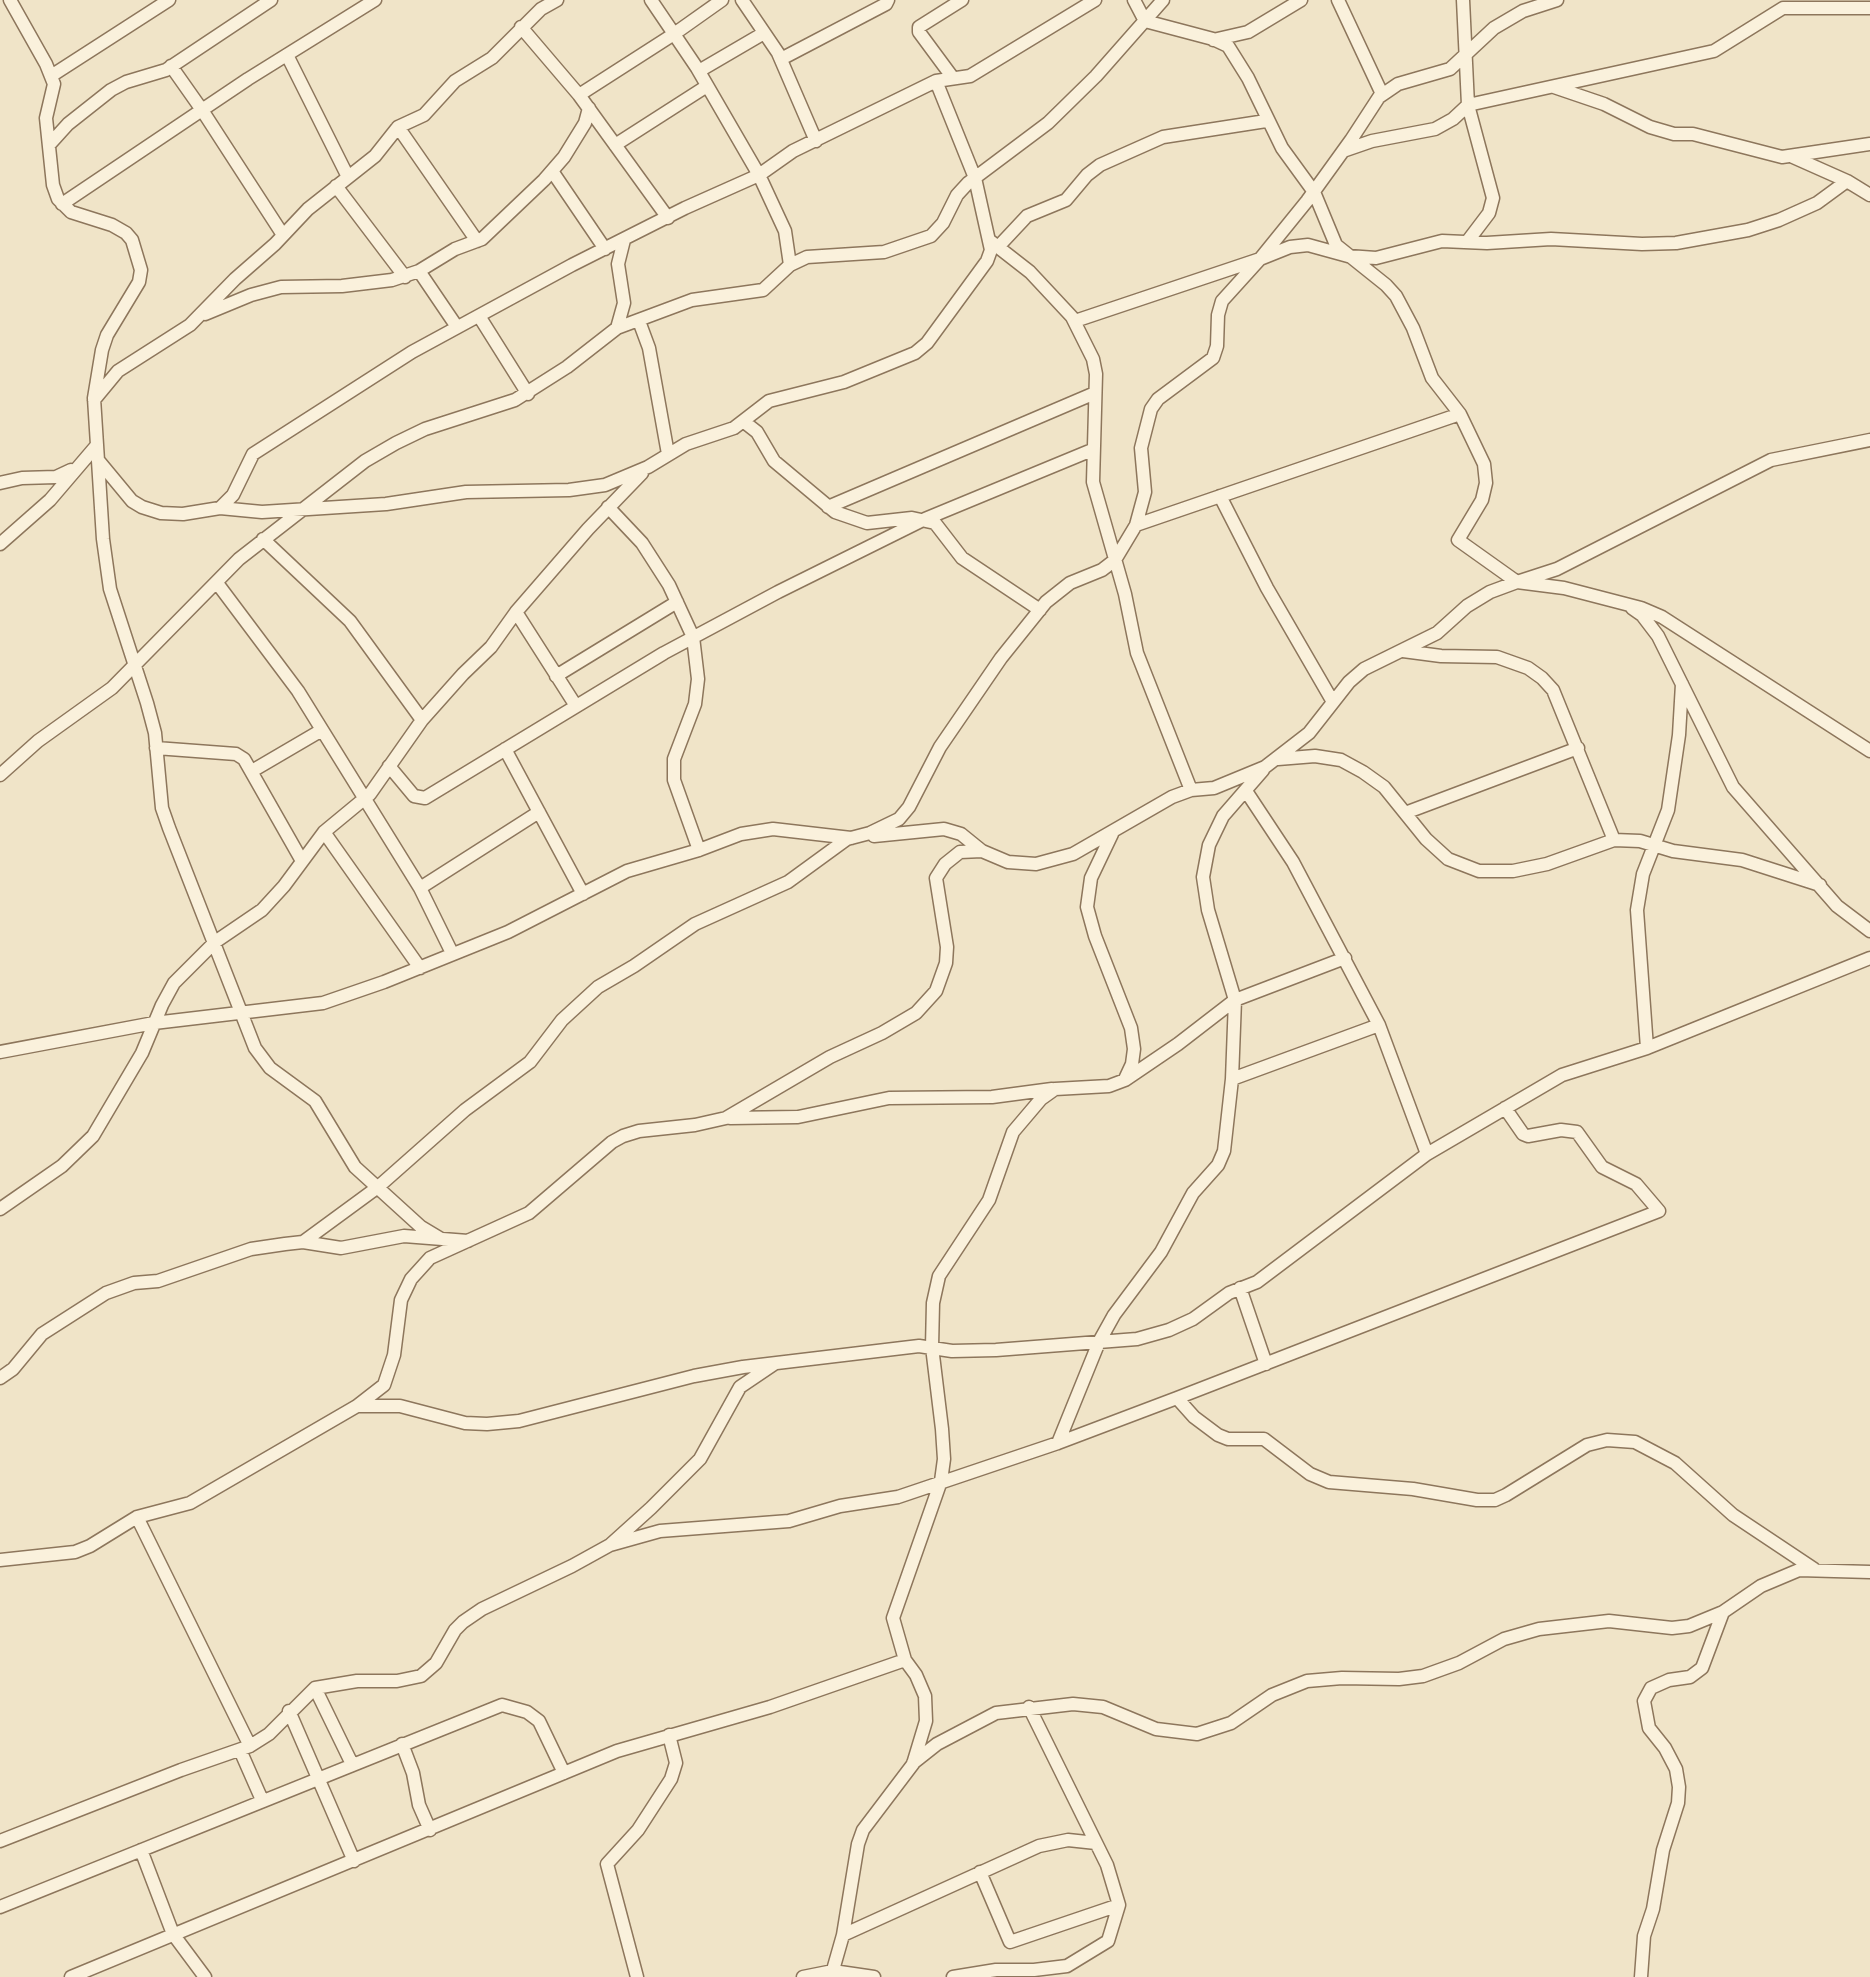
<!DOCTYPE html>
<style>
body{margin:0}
canvas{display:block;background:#f0e4c8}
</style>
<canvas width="1870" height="1977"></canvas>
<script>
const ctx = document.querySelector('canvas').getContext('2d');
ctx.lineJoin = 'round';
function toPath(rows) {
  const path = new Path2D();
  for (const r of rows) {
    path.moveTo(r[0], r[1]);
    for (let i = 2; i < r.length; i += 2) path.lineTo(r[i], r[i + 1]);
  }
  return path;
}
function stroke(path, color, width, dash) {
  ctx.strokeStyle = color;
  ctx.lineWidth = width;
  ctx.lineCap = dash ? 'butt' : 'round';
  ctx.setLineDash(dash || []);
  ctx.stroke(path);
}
const minor = toPath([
 [10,0,46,64,54,84,46,118,53,185,58,199,71,212,112,225,126,233,132,240,141,270,139,282,107,335,102,350,94,398,103,539,110,589,147,703,155,733,162,808,169,828,255,1048,270,1068,315,1101,355,1167,421,1227,441,1239],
 [651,0,697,68,759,175,785,231,790,265],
 [742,0,778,53,816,141],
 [1134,0,1145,21,1213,39,1228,46,1248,78,1282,148,1314,192,1336,245,1386,285,1396,296,1413,328,1432,378,1460,414,1484,464,1486,483,1482,500,1458,540,1517,582,1557,569,1771,460,1870,440],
 [1338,0,1382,94],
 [1463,0,1468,105,1493,198,1489,213,1467,242],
 [521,27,579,95,668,218],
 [1213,40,1248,32,1301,0],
 [287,55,348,177],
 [781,59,886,4,888,0],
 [171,66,202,110,283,235],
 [699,71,764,33],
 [51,76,169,0],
 [953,78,919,32,919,27,962,0],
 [1554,87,1604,104,1650,127,1674,134,1693,134,1782,157,1870,144],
 [579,95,674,34,722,0],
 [398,127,477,241],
 [49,145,68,124,111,90,126,82,166,70,271,0],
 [615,145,707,86],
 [1343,151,1372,141,1435,129,1453,119,1468,105,1714,51,1783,8,1870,8],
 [1793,157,1847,181,1870,195],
 [552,171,605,249],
 [336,186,405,277],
 [62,204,248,79,375,0],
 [989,240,1030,272,1072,317,1093,359,1096,374,1093,482,1125,594,1137,653,1191,790],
 [998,247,1027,216,1066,200,1087,175,1100,165,1163,137,1266,121],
 [419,271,457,327],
 [205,314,251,295,281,287,342,286,392,280,419,271,455,249,482,239,544,180,564,157,585,123,589,108],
 [479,316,528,394],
 [639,321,649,348,668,454],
 [1075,321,1260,259,1290,247,1308,245,1348,256,1376,258,1442,241,1487,243,1551,239,1642,244,1676,243,1748,230,1779,220,1817,203,1847,181],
 [617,328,624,303,618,264,624,240],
 [94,400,118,371,190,325,235,279,275,244,308,209,375,156,398,127,424,115,455,81,492,58,541,9,557,0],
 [743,421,757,432,774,461,835,512,867,523,912,518,935,523,962,558,1040,610],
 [98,460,132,501,142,507,161,513,183,514,220,508,233,495,253,454,412,352,572,265,685,208,759,175,793,151,936,81,970,76,1095,0],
 [0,483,22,478,56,477,71,470],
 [1220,496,1267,588,1333,702],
 [608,507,642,543,669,585,693,637,698,679,695,704,674,759,674,780,699,850],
 [828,507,1095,393],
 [220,508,262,512,386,504,466,492,569,490,605,485,648,467,686,444,734,428,769,401,844,382,915,353,927,343,987,261,991,250,975,178,936,81],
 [1136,525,1460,414],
 [263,539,350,621,422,720],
 [0,544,50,500,97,445],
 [217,583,298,691,420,888,452,953],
 [1632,608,1642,615,1658,636,1733,787,1837,906,1870,931],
 [516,612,576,706],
 [1403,651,1441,656,1497,657,1528,668,1542,678,1553,690,1614,840],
 [556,676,677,602],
 [156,748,236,754,244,759,302,861],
 [505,749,583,894],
 [1278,759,1315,756,1341,760,1363,772,1384,787,1426,839,1448,859,1479,871,1513,871,1547,864,1614,840,1640,841,1673,851,1742,860,1820,885],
 [389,766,414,796,425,798,664,653,778,592,925,519,1092,450],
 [252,771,322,730],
 [0,775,38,741,112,688,239,559,365,461,396,443,425,429,515,400,567,367,617,328,692,300,763,290,790,265,807,257,884,252,931,236,943,223,957,195,968,183,1048,123,1096,76,1163,0],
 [1246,791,1293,862,1379,1025,1427,1154],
 [1405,813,1578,748],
 [324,832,420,968],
 [1112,834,1091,878,1087,907,1095,936,1131,1028,1134,1049,1132,1064,1125,1079],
 [874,836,944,829,961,834,982,851],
 [420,888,539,812],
 [1647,1048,1637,910,1643,874,1668,810,1679,735,1682,684],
 [0,1052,154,1023,323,1003,384,982,508,932,627,871,699,850,741,834,773,829,851,838],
 [1232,1079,1379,1025],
 [730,1118,798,1117,889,1098,992,1097,1052,1089],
 [0,1209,62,1166,93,1136,142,1053,162,1005,174,983,215,942,262,910,284,886,324,832,370,794,422,720,463,674,491,647,516,612,588,529,642,473],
 [303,1242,378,1187,465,1110,530,1062,562,1020,598,987,634,966,695,924,788,882,847,839,870,833,899,819,909,807,940,747,1001,658,1046,602,1070,583,1102,570,1115,560,1136,525,1145,492,1141,448,1151,409,1158,399,1213,358,1217,346,1218,315,1222,301,1260,259,1307,201,1351,140,1379,97,1398,84,1450,69,1494,28,1523,11,1557,0],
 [1240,1288,1266,1364],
 [0,1378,13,1369,42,1334,106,1293,134,1283,158,1281,251,1249,285,1244,303,1242,341,1248,404,1236,468,1241],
 [1177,1398,1194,1417,1218,1435,1228,1439,1264,1439,1310,1474,1329,1482,1413,1489,1477,1500,1495,1500,1506,1495,1587,1445,1607,1440,1635,1442,1675,1463,1733,1515,1814,1569],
 [358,1406,400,1406,465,1423,487,1424,519,1421,694,1376,743,1367,919,1346,952,1351,996,1350,1137,1339,1169,1330,1193,1319,1229,1293,1257,1282,1427,1154,1562,1075,1647,1048,1870,958],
 [1058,1443,1099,1342,1114,1315,1161,1252,1193,1193,1218,1165,1224,1151,1232,1079,1235,1000,1208,910,1203,877,1209,845,1223,816,1263,770],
 [137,1517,250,1746],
 [610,1545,660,1531,789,1521,840,1506,898,1497,1058,1443,1177,1398,1659,1211,1636,1184,1602,1167,1577,1132,1561,1130,1528,1136,1523,1134,1505,1108],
 [0,1560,75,1552,90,1546,137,1517,190,1503,357,1406,384,1385,394,1355,401,1300,411,1279,430,1258,529,1213,612,1142,623,1136,639,1131,695,1125,726,1118,830,1057,882,1033,916,1013,936,991,946,963,947,947,936,878,945,864,960,852,982,851,1008,862,1036,864,1073,854,1172,797,1191,790,1214,788,1265,767,1309,733,1349,682,1364,669,1437,633,1467,606,1490,592,1517,582,1564,588,1641,608,1662,617,1870,751],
 [315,1688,352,1764],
 [289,1711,354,1861],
 [402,1744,413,1773,419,1805,430,1830],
 [240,1750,262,1800],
 [913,1763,937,1744,996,1713,1073,1704,1103,1707,1156,1729,1197,1734,1231,1723,1272,1695,1307,1681,1342,1678,1399,1679,1423,1676,1459,1663,1504,1639,1539,1629,1609,1621,1672,1628,1689,1626,1723,1612,1761,1586,1799,1570,1870,1572],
 [0,1841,181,1770,250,1746,269,1734,315,1688,357,1681,397,1681,421,1676,436,1663,455,1630,463,1622,482,1609,572,1566,610,1545,651,1508,700,1459,740,1387,774,1364],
 [141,1850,173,1934,205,1977],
 [980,1872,1010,1942,1119,1905],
 [0,1907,502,1705,527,1712,539,1721,564,1773],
 [843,1935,1039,1846,1068,1840,1096,1843],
 [71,1977,617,1751,770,1707,905,1660],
 [637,1977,607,1864,638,1830,671,1779,676,1763,669,1735],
 [803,1977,833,1971,874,1977],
 [831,1977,843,1935,858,1844,863,1830,913,1764,926,1721,925,1696,916,1675,905,1660,893,1618,941,1481,944,1459,942,1429,932,1347,933,1303,939,1276,989,1200,1013,1132,1041,1099,1055,1089,1109,1086,1125,1080,1178,1044,1235,1000,1345,958],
 [953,1977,996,1970,1034,1970,1067,1966,1108,1941,1119,1905,1107,1865,1029,1707],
 [1641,1977,1644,1936,1653,1909,1663,1850,1678,1803,1679,1787,1676,1769,1665,1748,1649,1728,1644,1701,1651,1688,1669,1680,1690,1677,1702,1668,1723,1612]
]);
stroke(minor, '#8d765c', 15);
stroke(minor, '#faf1dc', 12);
</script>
